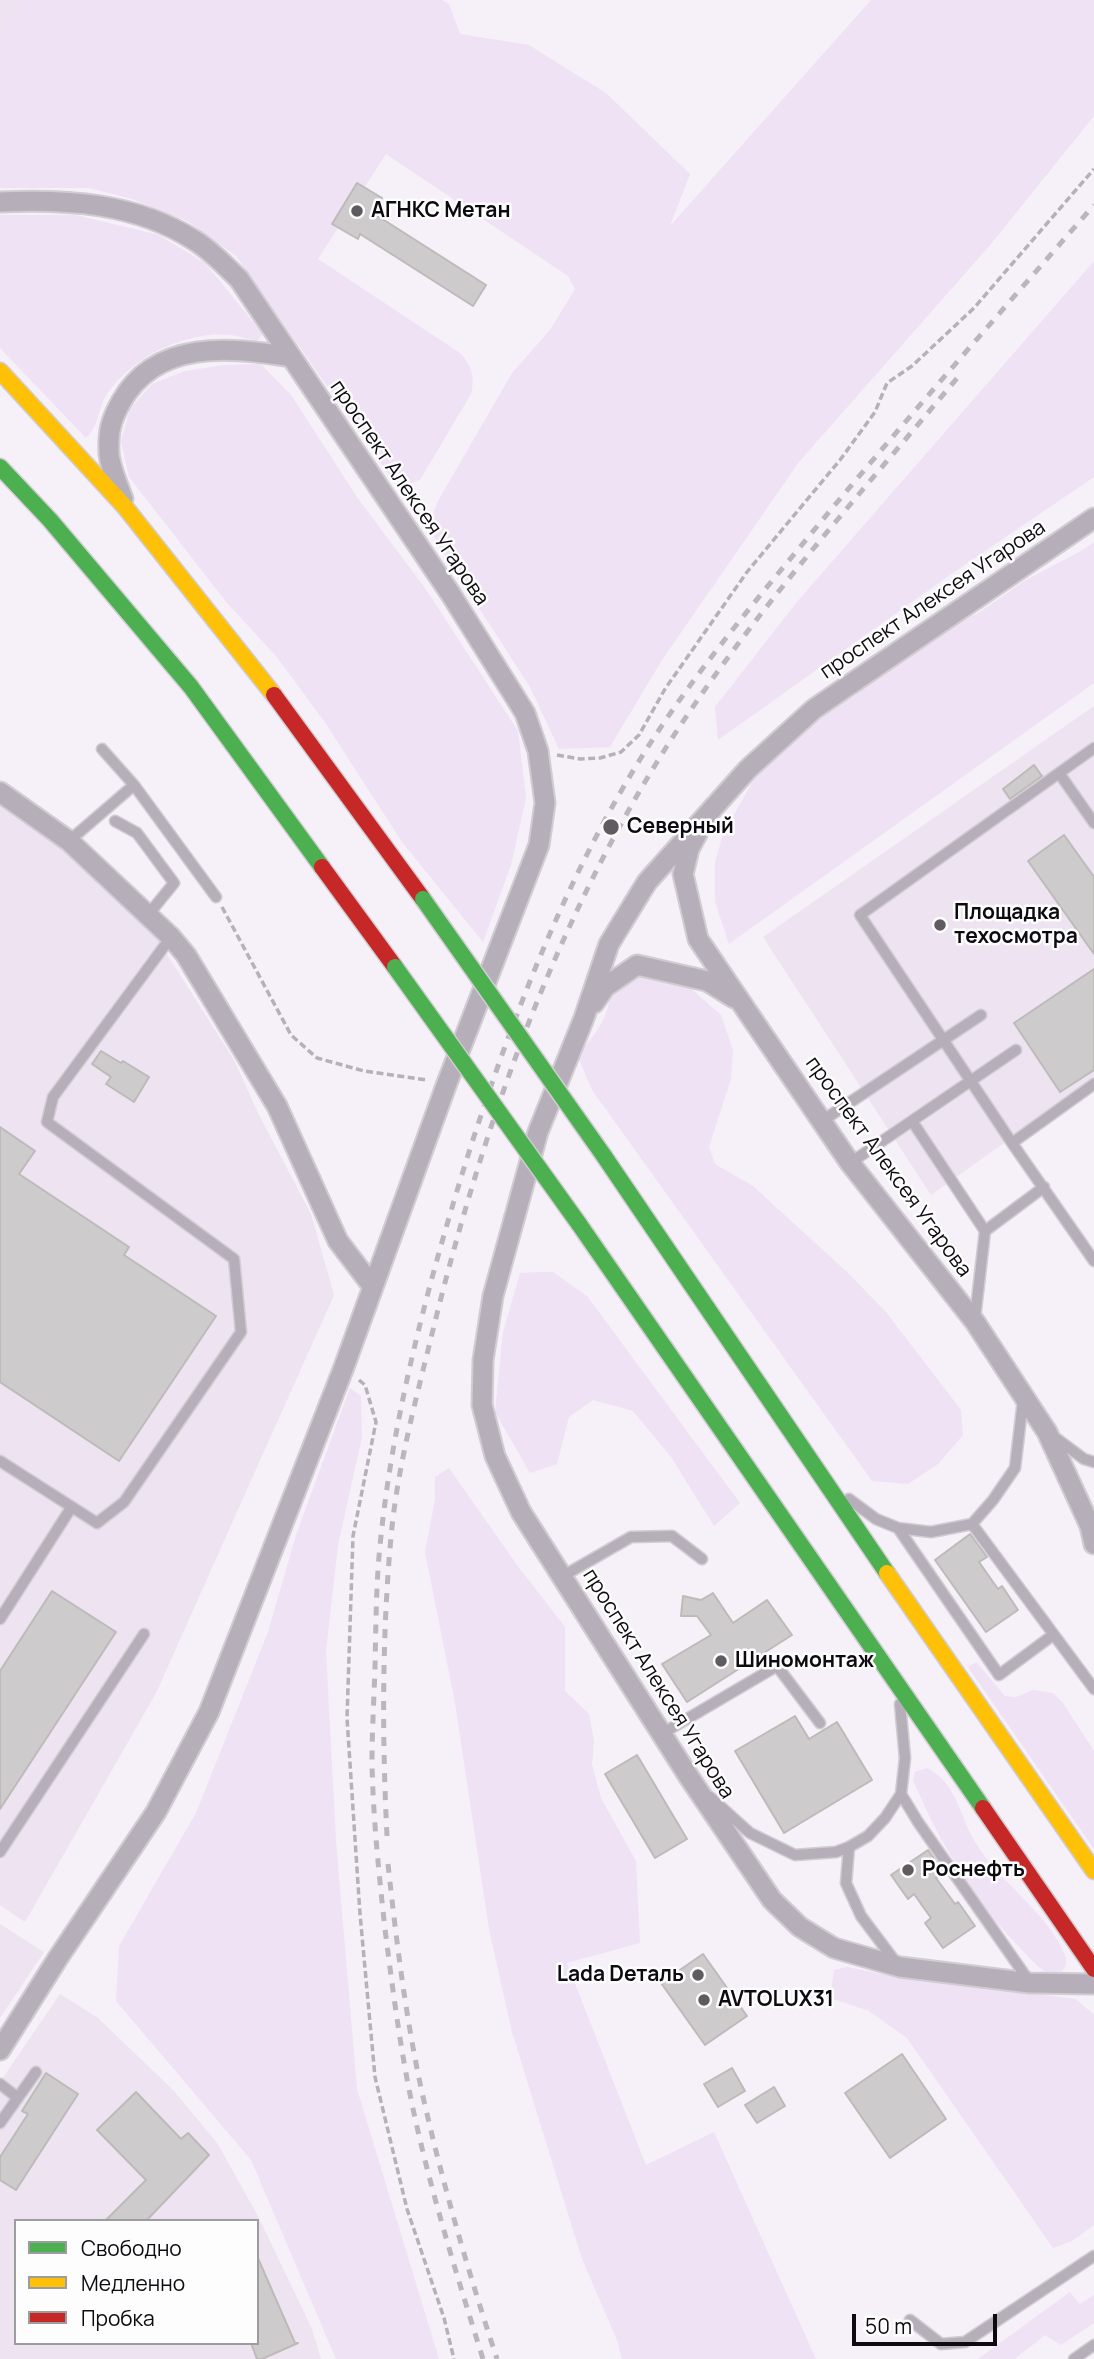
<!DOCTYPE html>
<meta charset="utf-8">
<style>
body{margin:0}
#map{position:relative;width:1094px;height:2359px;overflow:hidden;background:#f6f0f8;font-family:Manrope,sans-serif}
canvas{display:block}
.legend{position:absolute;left:14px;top:2219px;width:245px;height:126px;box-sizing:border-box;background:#fdfdfd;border:2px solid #9d9c9e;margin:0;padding:9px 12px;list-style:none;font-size:21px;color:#0e0b10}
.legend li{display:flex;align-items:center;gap:14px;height:35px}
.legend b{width:35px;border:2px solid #9d9c9e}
.scale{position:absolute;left:852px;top:2314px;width:145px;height:32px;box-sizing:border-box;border:4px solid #0e0b10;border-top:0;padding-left:9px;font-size:21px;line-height:24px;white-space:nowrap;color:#0e0b10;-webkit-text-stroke:5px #fdfdfd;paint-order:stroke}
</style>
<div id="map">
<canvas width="1094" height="2359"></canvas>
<ul class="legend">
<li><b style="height:9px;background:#4caf50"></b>Свободно</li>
<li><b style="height:9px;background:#ffc107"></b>Медленно</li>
<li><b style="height:9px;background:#c62828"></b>Пробка</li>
</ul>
<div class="scale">50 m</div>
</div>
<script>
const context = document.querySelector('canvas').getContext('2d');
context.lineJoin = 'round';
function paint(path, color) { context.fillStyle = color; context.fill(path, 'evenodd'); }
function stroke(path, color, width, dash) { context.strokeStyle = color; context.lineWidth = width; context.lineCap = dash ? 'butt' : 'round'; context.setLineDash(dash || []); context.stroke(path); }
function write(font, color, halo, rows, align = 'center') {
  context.font = font + ' Manrope,sans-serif'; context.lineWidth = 5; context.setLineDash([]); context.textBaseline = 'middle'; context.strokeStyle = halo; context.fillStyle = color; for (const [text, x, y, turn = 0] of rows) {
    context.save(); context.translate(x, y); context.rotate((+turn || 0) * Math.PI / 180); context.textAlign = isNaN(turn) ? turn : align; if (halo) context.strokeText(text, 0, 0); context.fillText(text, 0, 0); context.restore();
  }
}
const built = new Path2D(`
 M0,0h27l-27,36z
 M1094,706v373l-163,116 -168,-258z
 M0,795l142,120 92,145 25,55 52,99 23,81 -178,398 -131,229 -25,-17z
 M0,1924l44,28 -44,66z
 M60,1994l38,24 76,73 43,52 41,73 54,113 9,30h-321v-277zM16,2221h241v122h-241z`);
const green = new Path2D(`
 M27,0h415l7,4 11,30 69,11 77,48 84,81 -20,52 201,-226h223v116l-103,128 -192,218 -137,198 -52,87 -51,2 -29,-62 -93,-144 -8,-17 9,-25 74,-128 38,-43 25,-41 -7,-13 -182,-122 -68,105 142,94c12,12 15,25 11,41l-51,86 -11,4 -15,-2 -158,-226 -49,-35 -55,-22 -43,-11h-89v-152z
 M0,215h76l83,20 46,28 58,71 -6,7c-9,-2 -18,-5 -27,-6 -44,-5 -99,23 -123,59 -9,14 -8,32 -21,44l-86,-90z
 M1094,261v216l-147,100 -229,163 -3,-33 81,-104z
 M261,364l30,31 66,102 70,94 91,140 8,67 -15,67 -28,77 -81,-100 -78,-121 -48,-65 -49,-53 -98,-126 -8,-36 9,-32 22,-25 33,-13 39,-6z
 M1094,542v141l-365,261 -14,-42v-39l8,-29 40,-71 26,-32 64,-34 67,-55 60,-30 44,-31 57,-30z
 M640,973l48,13 33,29 12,35 -2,29 -22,68 6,17 38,22 95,87 38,39 75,98 2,25 -25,29 -30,20 -36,-3 -280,-391 -15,-35c23,-26 32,-37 35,-73z
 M535,1272h18l34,24 153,207 -26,23 -43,-69 -38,-46 -40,-11 -24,17 -12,47 -27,9 -35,-61 8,-80 17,-59z
 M350,1388l11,8 1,41 -24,108 -12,106 10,190 21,248 82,270h-103l-85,-199 -135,-159 3,-55 77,-133 72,-181 28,-97z
 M449,1468l68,97 48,62v64l24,23 5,27 -2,23 9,34 35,63 4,82 -73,20 79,202 68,-33 102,227h-194l-5,-19 -35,-81 -70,-227 -23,-103 -34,-226 -30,-151 10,-52v-23z
 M976,1662l29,34 11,1 17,-7 20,3 10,10 31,48v98l-126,-182z
 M927,1768c29,14 33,48 48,74 25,42 71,68 90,113 3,8 0,13 -5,19 -17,2 -27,-13 -39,-25 -47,-48 -82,-107 -108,-169l2,-8z
 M847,1967l45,9 184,23 18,16v210l-22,16 -19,7 -146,-210 -38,-27 -39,-13 4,-28z
 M1070,2292l10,12 14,-9v28l-33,22 -16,-10 -30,24h-37z`);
const building = new Path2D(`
 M357,183l25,15 -9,15 113,72 -13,21 -113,-72 -2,5 -26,-15z
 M1034,765l8,11 -32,23 -7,-10z
 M1064,835l30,42v77l-66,-93z
 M1094,969v101l-34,22 -46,-69z
 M101,1051l20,12 2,-2 26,16 -15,25 -28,-18 5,-7 -19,-13z
 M0,1127l35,24 -16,23 110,73 -5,8 92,61 -97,145 -119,-79z
 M970,1534l17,23 -8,5 19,27 4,-3 16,24 -32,22 -51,-72z
 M52,1591l64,41 -116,177v-138z
 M713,1593l20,30 34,-23 25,35 -105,67 -25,-38 49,-29 -14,-19h-16l2,-20 18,4z
 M795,1716l14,23 28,-17 35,58 -88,53 -49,-82z
 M637,1755l50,84 -32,19 -50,-84z
 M928,1850l16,23 -8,5 19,26 3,-2 17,24 -32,22 -18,-25 6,-5 -17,-24 -6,5 -17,-24z
 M703,1954l44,62 -42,29 -44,-62z
 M902,2054l44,65 -56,39 -45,-65z
 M732,2068l13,23 -27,16 -14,-23z
 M46,2073l32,21 -62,96 -16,-10v-23l28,-43 -6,-3z
 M774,2087l11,19 -28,17 -12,-18z
 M136,2092l45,47 7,-6 21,22 -63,66h-41l41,-41 -49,-50z
 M257,2256l38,87h3l-36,16h-5l-6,-16h6z`);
const path = new Path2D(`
 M557,755l23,4 20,-1 21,-6 18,-17 26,-46 82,-117 93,-112 35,-48 12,-29 25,-17 62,-58 120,-139
 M222,907l69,128 26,23 47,13 63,9
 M359,1380l6,5 11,37 -23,114 -6,182 13,196 15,163 32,132 37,109 10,41`);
const lane = new Path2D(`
 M1094,748l-234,167 152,228 82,118
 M102,749l32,36 82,112
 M1059,773l35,50
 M115,821l22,12 37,50 -26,32
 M69,841l65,-56
 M822,1121l159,-106
 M912,1121l73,110 -10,87
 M1012,1143l82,-59
 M850,1163l166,-113
 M985,1231l59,-44
 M1053,1436l31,23 10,3
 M0,1461l97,62 27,-21 117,-170 -7,-73 -187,-137 6,-25 118,-160
 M849,1499l27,20 22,9 33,4 41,-8 21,-24 22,-32 8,-68
 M972,1524l122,165
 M898,1528l101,147 54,-40
 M563,1576l68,-39 41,-1 30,23
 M0,1619l71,-111
 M663,1733l114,-67 43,57
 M901,1794l17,28 111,159
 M710,1797l40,36 45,22 41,-3 13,-5 19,-11 17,-18 16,-24 4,-36 -5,-54
 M849,1847l-3,36 15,33 36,48
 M0,1852l144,-218
 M0,2084l18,14
 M0,2123l36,-51
 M910,2320l31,24 24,-2 129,-86
 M1074,2359l20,-14`);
const street = new Path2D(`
 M0,202c67,-3 136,1 194,38 17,10 31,26 45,39l211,314 75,120 13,38 7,52 -6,42 -92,238 -103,284 -135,345 -53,100 -98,146 -58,92
 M123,499c-5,-14 -13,-31 -14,-46 -1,-22 2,-33 12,-51 35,-63 110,-55 170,-45
 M1094,518l-280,191 -66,60 -101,113 -38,62 -25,74 -46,114 -45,164 -10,64 -1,45 13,51 26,56 168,265 83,123 28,27 34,21 66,19 130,16 64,1
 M0,792l69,49 102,96 15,18 91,151 61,135 35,46
 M697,834l-8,15 -6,25 15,65 152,224 125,159 72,110 43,94 4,18
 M594,1003l11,-16 32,-22 70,16 27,17`);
const fast = new Path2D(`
 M0,467l50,53 141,167 131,180
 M604,1156l283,417
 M579,1224l404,584`);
const slow = new Path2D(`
 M0,371l125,136 149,188
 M887,1573l207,298`);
const jam = new Path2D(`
 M274,695l149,204
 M322,867l73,100
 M983,1808l111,161`);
const rail = new Path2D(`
 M387,1836c-5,-99 -5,-200 4,-299 6,-67 24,-134 40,-199 50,-206 122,-412 236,-592 84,-132 191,-249 291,-369
 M388,1864c9,83 20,173 40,254 19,81 43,162 69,241
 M483,2359c-25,-80 -50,-160 -68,-241 -14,-63 -22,-126 -30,-189 -6,-55 -12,-111 -13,-167 0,-31 2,-63 3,-95 1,-44 1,-88 6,-131 13,-126 50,-263 88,-384 46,-143 102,-287 184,-413 53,-81 115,-153 176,-227 87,-104 176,-205 265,-307`);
const fastBridge = new Path2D(`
 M423,899l181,257
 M395,967l184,257`);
const markers = [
 [357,211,7,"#5f5b61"],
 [611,827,9,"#5f5b61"],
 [940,925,7,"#5f5b61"],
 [721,1661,7,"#5f5b61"],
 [908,1870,7,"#5f5b61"],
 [698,1975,7,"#5f5b61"],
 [704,2000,7,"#5f5b61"]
];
const poiNames = [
 ["АГНКС Метан",371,211],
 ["Северный",627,827],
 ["Площадка",954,913],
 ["техосмотра",954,937],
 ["Шиномонтаж",735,1661],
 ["Роснефть",922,1870],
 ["Lada Dеталь",684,1975,"right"],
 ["AVTOLUX31",718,2000]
];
const streetNames = [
 ["проспект Алексея Угарова",409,493,56],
 ["проспект Алексея Угарова",933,600,-34],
 ["проспект Алексея Угарова",888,1167,54],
 ["проспект Алексея Угарова",658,1684,58]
];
paint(built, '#ede3f1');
paint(green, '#efe2f5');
paint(building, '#cdcbcb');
stroke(building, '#bdbaba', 2);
stroke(lane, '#d0ccd2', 13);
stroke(street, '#d0ccd2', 23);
stroke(fast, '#d0ccd2', 19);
stroke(slow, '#d0ccd2', 19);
stroke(jam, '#d0ccd2', 19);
stroke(path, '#b6b0b8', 3.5, [7, 3.5]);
stroke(lane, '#b6afb9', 10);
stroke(street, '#b6afb9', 19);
stroke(fast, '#4caf50', 16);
stroke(slow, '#ffc107', 16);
stroke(jam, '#c62828', 16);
stroke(rail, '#bbb5bd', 5, [9, 9]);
stroke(fastBridge, '#d0ccd2', 19, []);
stroke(fastBridge, '#4caf50', 16);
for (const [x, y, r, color] of markers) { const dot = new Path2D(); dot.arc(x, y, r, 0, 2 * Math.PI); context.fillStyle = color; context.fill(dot); stroke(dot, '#fdfdfd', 2.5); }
write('bold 21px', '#0e0b10', '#fdfdfd', poiNames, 'left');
write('21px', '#0e0b10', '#fdfdfd', streetNames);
</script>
